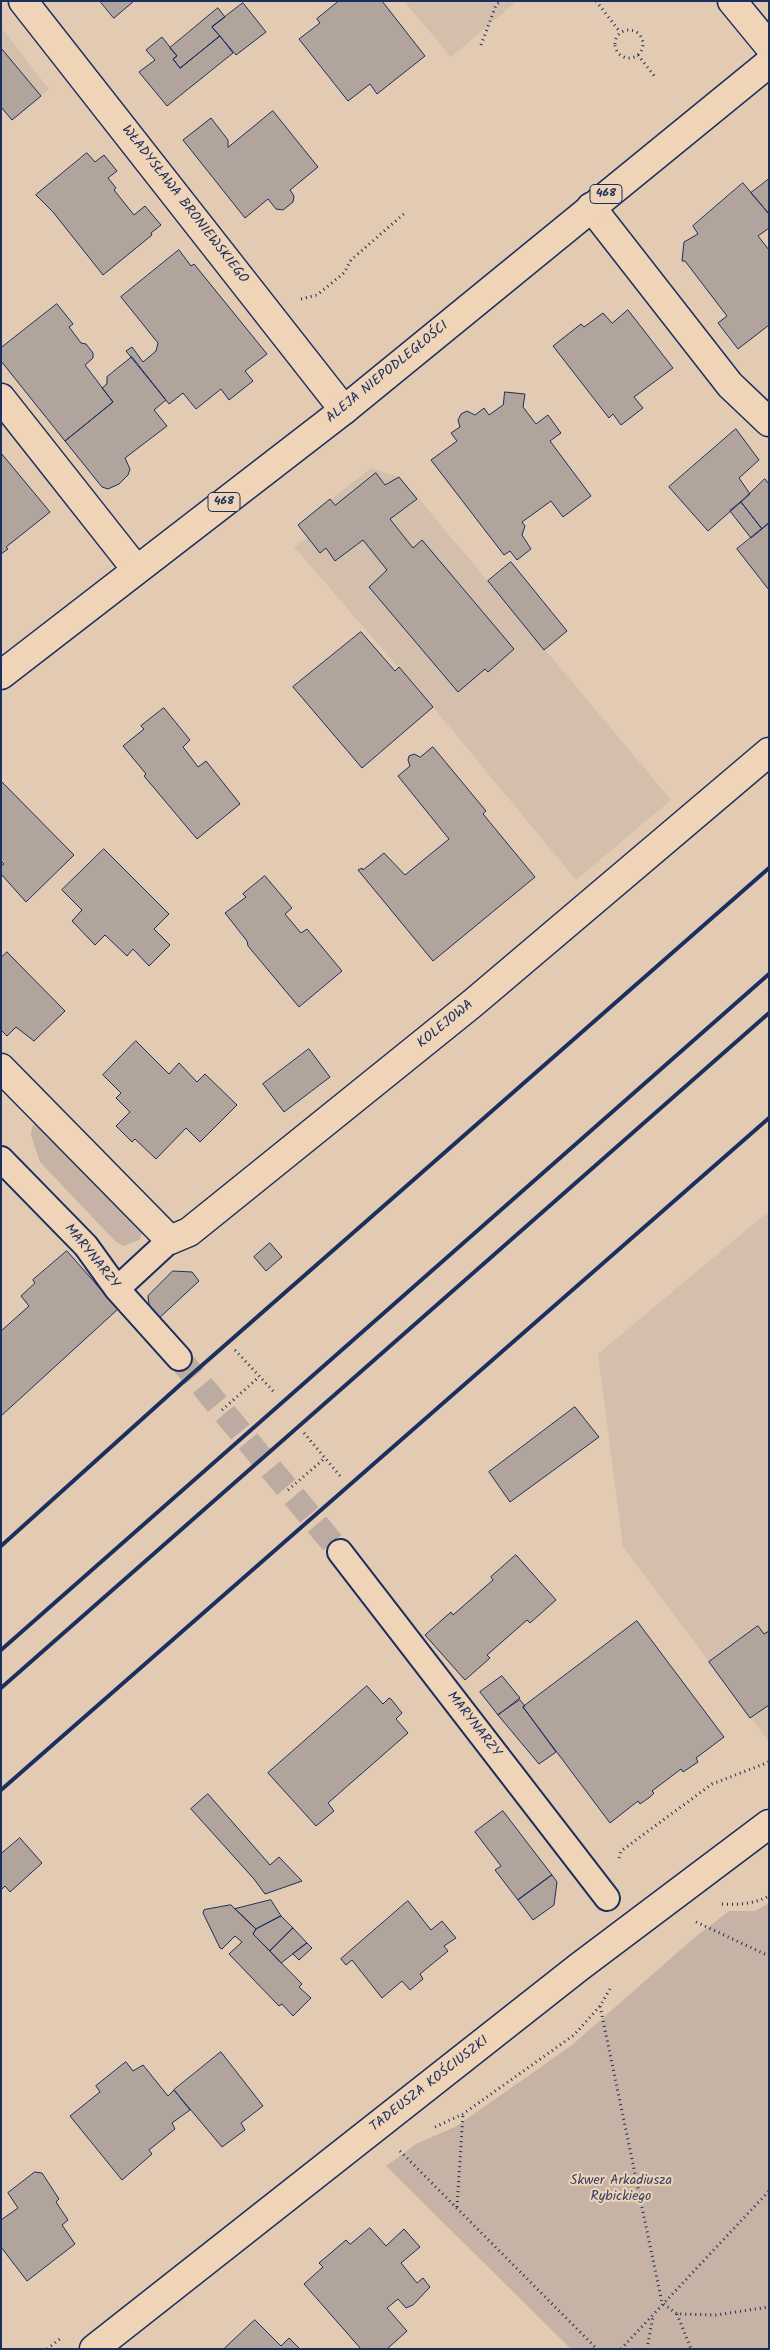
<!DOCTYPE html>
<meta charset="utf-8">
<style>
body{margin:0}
#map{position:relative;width:770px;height:2350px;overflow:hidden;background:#e3cab2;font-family:Kalam,sans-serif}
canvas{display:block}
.frame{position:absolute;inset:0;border:2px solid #1b2f5e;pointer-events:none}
</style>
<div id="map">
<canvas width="770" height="2350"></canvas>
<div class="frame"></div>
</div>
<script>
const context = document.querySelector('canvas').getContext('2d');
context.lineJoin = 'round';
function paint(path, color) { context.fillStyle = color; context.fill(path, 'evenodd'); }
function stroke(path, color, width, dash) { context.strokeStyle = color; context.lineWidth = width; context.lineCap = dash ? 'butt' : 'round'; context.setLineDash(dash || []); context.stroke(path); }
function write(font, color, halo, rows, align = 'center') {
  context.font = font + ' Kalam,sans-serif'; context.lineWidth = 4; context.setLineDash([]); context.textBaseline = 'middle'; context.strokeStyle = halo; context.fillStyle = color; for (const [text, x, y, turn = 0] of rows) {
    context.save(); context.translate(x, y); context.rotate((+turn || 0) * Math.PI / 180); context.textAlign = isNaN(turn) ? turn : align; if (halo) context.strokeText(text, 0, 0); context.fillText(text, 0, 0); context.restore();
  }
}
const built = new Path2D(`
 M404,1h113l-66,56z
 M3,30l46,59 -37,31 -11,-13z
 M371,468l28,9 20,22 252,301 -95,80 -143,-173 -139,-160 14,-10 -10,-12z
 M769,1211v531l-146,-195 -25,-193z`);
const green = new Path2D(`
 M38,1120l102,104 3,8 -4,8 -16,6 -8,-5 -75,-79 -9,-27 1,-8z
 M769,1903v446h-198l-185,-183 30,-22 41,-18 115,-81 122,-107 35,-27h26z`);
const building = new Path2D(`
 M100,1h34l-20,17z
 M339,1h43l43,55 -48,38 -7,-10 -22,17 -49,-62 21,-16 -3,-4z
 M243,3l23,29 -30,23 -24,-28z
 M218,8l7,9 -13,10 8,9 -40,32 -7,-9 4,-3 -7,-8z
 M220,36l13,17 -66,53 -28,-34 16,-12 -9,-10 16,-13 15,19 -4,3 7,9z
 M1,48l40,48 -29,24 -11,-13z
 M273,111l45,56 -28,23 4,6 -1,6 -10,8 -7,-1 -8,-10 -23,19 -62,-78 28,-22 17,22v7z
 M87,153l8,9 9,-7 13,16 -9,7 8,10 -2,2 20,25 11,-9 16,19 -10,8 1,2 -49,40 -50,-63 -17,-17z
 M769,179v35l-18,-21z
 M743,183l26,31v14l-11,8 11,14v75l-31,24 -20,-26 9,-7 -42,-55h-3l2,-19 14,-8 -5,-8z
 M179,250l12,16 3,-2 73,90 -22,17 8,10 -24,19 -8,-11 -25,20 -13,-16 -14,11 -43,-53 6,-4 11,15 13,-11 2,-8 -37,-46z
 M57,304l16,20 -4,3 12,16 5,1 7,9v5l-8,7 28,37 -48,39 -64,-80v-13z
 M628,310l45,58 -39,29 9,11 -22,17 -8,-11 -4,4 -56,-72 28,-22 3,3 19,-14 9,10z
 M132,357l34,43 -12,10 13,16 -42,32 5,11 -2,6 -9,9 -11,5 -6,-2 -37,-46 48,-39 -11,-14 5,-4v-7z
 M505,392l20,2 -2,13 13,17 12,-9 13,18 -11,8 41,55 -28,21 -12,-16 -29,21 3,4 -3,9 9,14 -14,11 -7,-9 -6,4 -73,-95 26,-19 -6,-8 9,-6 -2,-7 3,-6 6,-3 8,4 9,-7 5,7 14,-10z
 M736,429l23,31 -20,18 11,16 -42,37 -39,-44z
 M1,453l49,59 -44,35 2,2 -7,5z
 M376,473l9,12 14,-8 18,22 -27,20 23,29 9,-8 92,109 -26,23 -3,-3 -27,23 -89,-105 18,-17 -24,-30 -28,21 -9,-13 -6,5 -22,-28 32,-26 5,6z
 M765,479l4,5v39l-7,6 -21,-27z
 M741,502l21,27 -11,9 -21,-27z
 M769,523v67l-32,-41z
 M511,562l56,69 -23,19 -56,-69z
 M361,632l34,39 4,-4 34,40 -71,61 -69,-81z
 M164,708l26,32 -7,7 15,20 8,-6 34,43 -43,35 -53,-63 2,-2 -23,-28 21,-17 -3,-3z
 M433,747l53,64 -3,3 52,63 -102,84 -75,-91 4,-2 1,2 21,-17 21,22 44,-36 -51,-63 12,-10 -2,-6 1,-4 5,-2 6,3z
 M1,781l73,74 -48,47 -25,-28v-8l3,-2 -3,-3z
 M104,849l65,65 -15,15 16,16 -21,21 -16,-17 -6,7 -22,-21 -10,10 -23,-24 10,-11 -20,-20z
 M265,876l27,32 -7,6 16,19 6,-4 35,42 -43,36 -51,-61 -1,-5 -22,-28 21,-16 -3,-3z
 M7,952l58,59 -31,30 -18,-14 -9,9 -6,-6v-72z
 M136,1041l33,33 10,-11 18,19 8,-8 32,31 -37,37 -14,-14 -30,31 -21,-20 -3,3 -16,-16 14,-14 -14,-14 5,-5 -18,-18z
 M309,1049l21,28 -46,35 -21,-28z
 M270,1243l12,14 -16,14 -12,-14z
 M67,1251l51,58 -117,107v-85l28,-25 -8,-10 14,-13 -2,-3z
 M173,1271l19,1 7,9 -43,40 -6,-7 -2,-18z
 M575,1407l24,30 -89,65 -21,-30z
 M516,1555l40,45 -26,23 -3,-3 -40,35 3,3 -25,22 -40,-45 26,-23 2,3 40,-35 -2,-3z
 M637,1621l87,116 -28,21 2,4 -15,10 -2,-3 -29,22 2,2 -4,4 -10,7 -2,-3 -28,22 -87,-116z
 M758,1626l6,8 5,-3v74l-19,13 -41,-56z
 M502,1676l18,22 -22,17 -18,-23z
 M367,1686l16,18 6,-6 2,1 11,14 -6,6 12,14 -80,70 6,8 -18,15 -48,-53z
 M520,1700l5,6 -2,1 33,45 -17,12 -41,-49z
 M208,1794l62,71 9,-8 23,24 -37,13 -11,-15 -63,-70z
 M503,1811l49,64 -34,25 -23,-30 6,-4 -26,-34z
 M20,1838l22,25 -32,29 -5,-6 -4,4v-36z
 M552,1875l5,7 -3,23 -21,15 -15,-20z
 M271,1900l10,16 -25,13 -21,-20z
 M408,1901l23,29 11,-9 14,17 -12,8 4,5 -28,23 3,5 -13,11 -8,-9 -20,17 -30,-38 -6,5 -5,-6z
 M231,1905l25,24 -3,5 49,50 -3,3 12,11 -18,18 -11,-12 -3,2 -50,-52 13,-12 -7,-6 -13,13 -2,-1 -17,-35 1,-3z
 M281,1916l12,12 -23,23 -17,-17 3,-5z
 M293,1928l14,15 -26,20 -11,-12z
 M307,1943l5,5 -13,12 -6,-6z
 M221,2052l42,54 -22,17 4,7 -23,17 -48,-57z
 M126,2062l7,9 10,-6 25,31 6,-6 16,20 -18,13 3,6 -26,21 3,4 -30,26 -52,-64 30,-24 -4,-6z
 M35,2172l7,1 17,26 -3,3 12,18 -6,5 13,19 -48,37 -26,-34v-27l17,-12 -10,-15z
 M370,2228l16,18 18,-17 16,18 -19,16 16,20 6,-5 7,9 -17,18 -7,3 -8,-9 -11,9 20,23 -20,18h-26l-57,-65 19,-17 -4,-4 27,-23 4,4z
 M255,2320l26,26 8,-8 11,11h-76z`);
const pedestrianTunnel = new Path2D(`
 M179,1358l161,194`);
const path = new Path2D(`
 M596,1l24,31
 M615 44a14 14 0 1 1 28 0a14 14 0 1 1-28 0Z
 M481,45l15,-40 5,-4
 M638,55l17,22
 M301,299l16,-4 27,-22 7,-13 55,-48
 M235,1350l40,43
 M222,1410l37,-33
 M304,1433l37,44
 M288,1490l37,-32
 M619,1858l2,-7 91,-67 57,-22
 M722,1904c16,1 32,0 47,-8
 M696,1922l73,34
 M610,1989l-10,17 62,297 15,11 39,1 53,-8
 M435,2127l28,-13 111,-79 26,-29
 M400,2151l197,198
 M457,2207l6,-93
 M677,2314l14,35
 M47,2349l13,-10
 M621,2349l148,-158
 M647,2349l6,-33`);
const pedestrian = new Path2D(`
 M1,1159l85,87 31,43 62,69
 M117,1289l53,-49
 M340,1552l267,346`);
const minor = new Path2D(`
 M23,1l321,409
 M732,1l37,45
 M591,207l139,178 39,37
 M1,398l135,171
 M1,1068l169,172 19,-8 284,-229 296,-251`);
const tertiary = new Path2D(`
 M94,2349l485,-382 190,-143`);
const primary = new Path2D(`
 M1,675l343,-265 425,-347`);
const rail = new Path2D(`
 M1,1546l190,-171 578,-507
 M1,1650l768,-676
 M1,1688l768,-675
 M1,1790l768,-672`);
const shields = [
 [606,194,32],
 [224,502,32]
];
const shieldNames = [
 ["468",606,194],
 ["468",224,502]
];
const streetNames = [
 ["WŁADYSŁAWA BRONIEWSKIEGO",184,205,52],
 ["ALEJA NIEPODLEGŁOŚCI",388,373,-39],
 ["KOLEJOWA",446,1025,-39],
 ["MARYNARZY",91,1257,51],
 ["MARYNARZY",473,1725,52],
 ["TADEUSZA KOŚCIUSZKI",430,2085,-38]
];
const parkNames = [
 ["Skwer Arkadiusza",621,2182],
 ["Rybickiego",621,2198]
];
paint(built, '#d4bfac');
paint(green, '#c6b3a5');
paint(building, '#b1a49d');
stroke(building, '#1b2f5e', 1);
stroke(pedestrianTunnel, '#bbaba1', 24, [24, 12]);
stroke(pedestrian, '#1b2f5e', 28);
stroke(minor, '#1b2f5e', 31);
stroke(tertiary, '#1b2f5e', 31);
stroke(primary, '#1b2f5e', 31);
stroke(path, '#1b2f5e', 3, [1, 4]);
stroke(pedestrian, '#f0d4b7', 24);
stroke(minor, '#f0d4b7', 28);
stroke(tertiary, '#f0d4b7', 28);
stroke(primary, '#f0d4b7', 28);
stroke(rail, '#1b2f5e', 4);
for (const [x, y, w] of shields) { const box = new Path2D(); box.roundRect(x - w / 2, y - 9.5, w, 19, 4); context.fillStyle = '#f0d4b7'; context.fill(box); stroke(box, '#1b2f5e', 1); }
write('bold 12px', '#1b2f5e', null, shieldNames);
write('14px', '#1b2f5e', '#f0d4b7', streetNames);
write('14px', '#354369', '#f0d4b7', parkNames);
</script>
